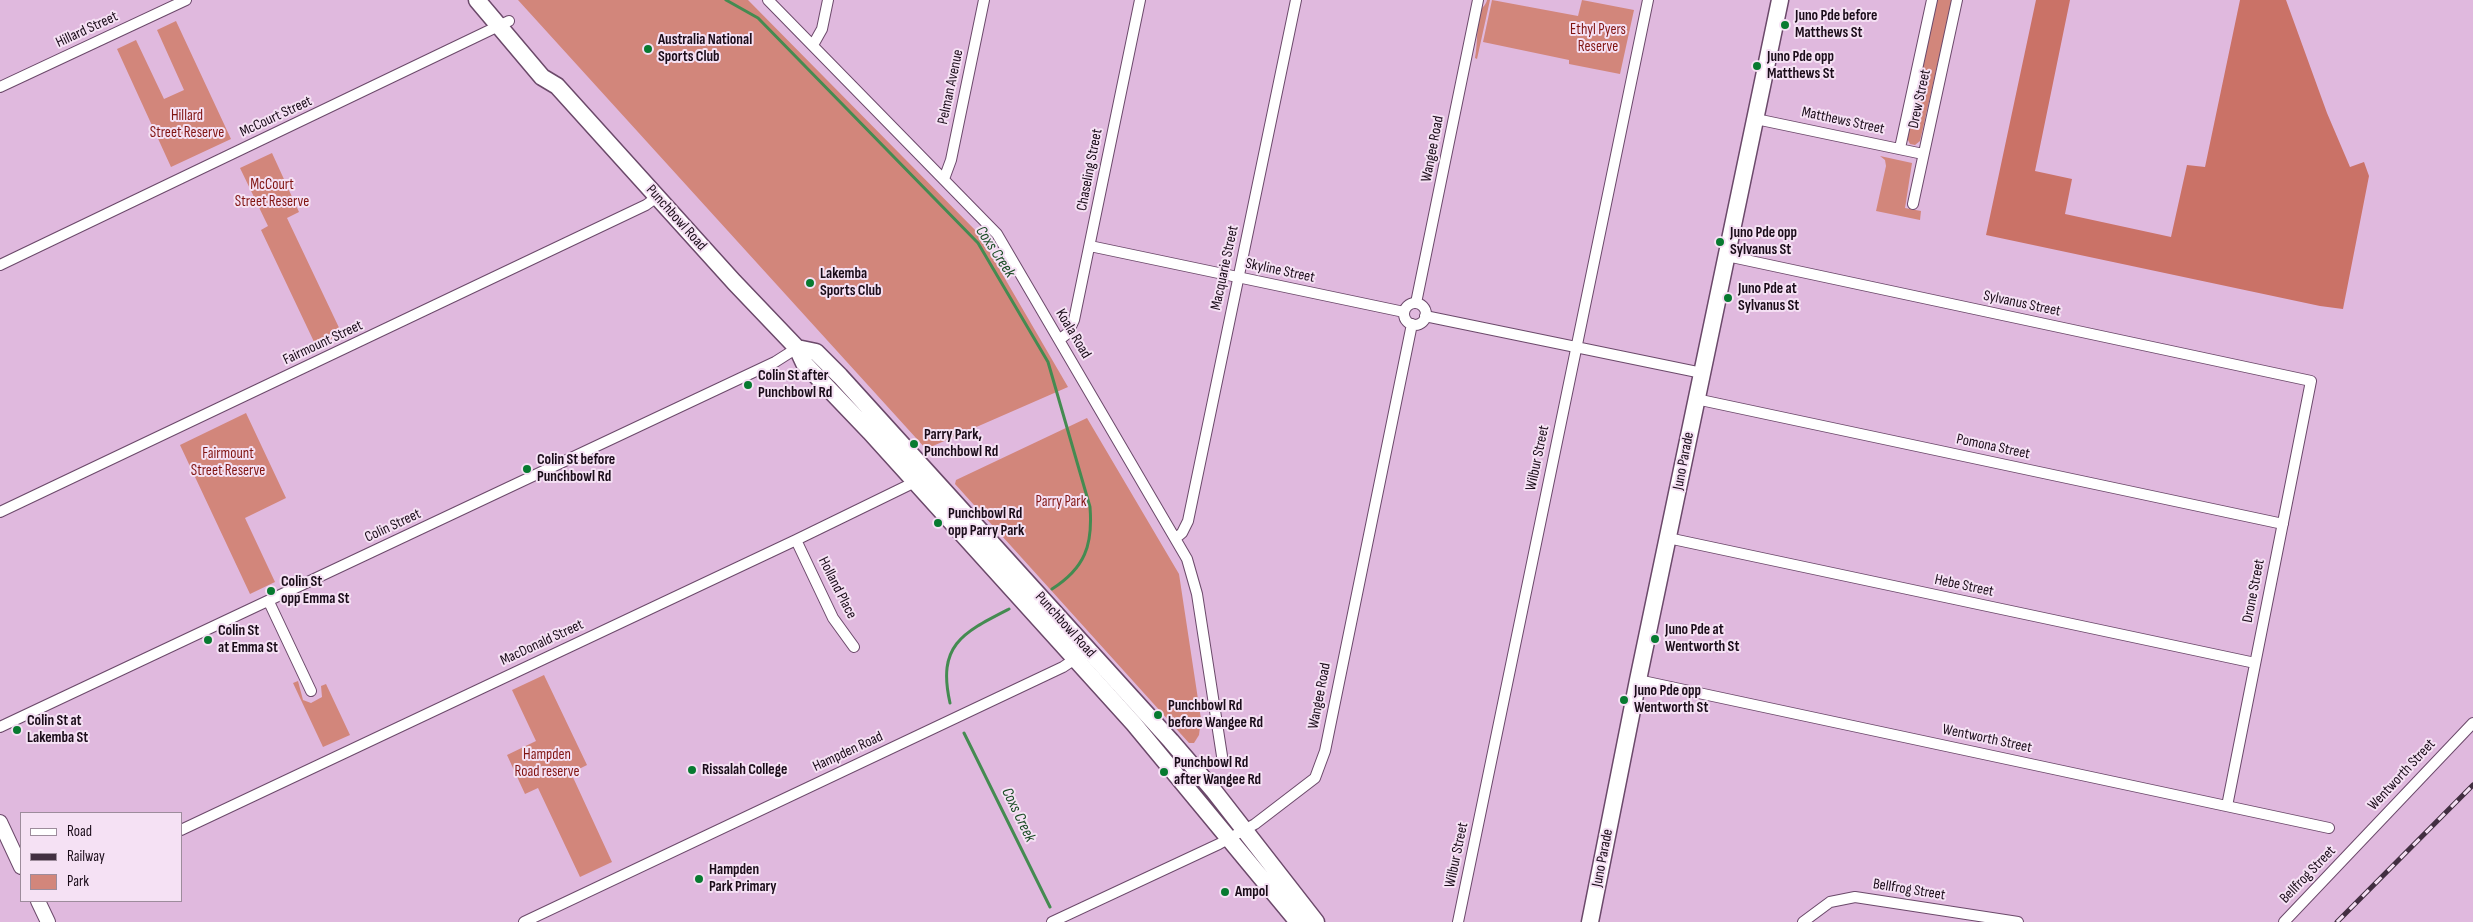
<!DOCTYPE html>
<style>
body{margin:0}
#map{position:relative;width:2473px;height:922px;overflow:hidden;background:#e0b9de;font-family:"Sofia Sans Condensed",sans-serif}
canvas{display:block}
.legend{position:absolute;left:20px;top:812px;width:162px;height:90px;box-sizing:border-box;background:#f5e1f4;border:1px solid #9d8c9c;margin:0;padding:6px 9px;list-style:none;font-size:15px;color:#1a0c19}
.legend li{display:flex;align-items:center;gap:10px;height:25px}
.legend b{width:25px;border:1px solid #9d8c9c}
</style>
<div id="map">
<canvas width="2473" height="922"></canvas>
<ul class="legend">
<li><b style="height:6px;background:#fff"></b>Road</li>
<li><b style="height:6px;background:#422f41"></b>Railway</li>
<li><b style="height:14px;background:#d2867b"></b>Park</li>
</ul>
</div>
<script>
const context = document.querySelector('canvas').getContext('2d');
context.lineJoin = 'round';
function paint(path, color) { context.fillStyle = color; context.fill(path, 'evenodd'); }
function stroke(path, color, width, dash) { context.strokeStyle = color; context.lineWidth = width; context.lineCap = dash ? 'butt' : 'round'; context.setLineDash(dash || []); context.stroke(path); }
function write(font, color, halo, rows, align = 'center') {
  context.font = font + ' "Sofia Sans Condensed",sans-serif'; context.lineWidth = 4; context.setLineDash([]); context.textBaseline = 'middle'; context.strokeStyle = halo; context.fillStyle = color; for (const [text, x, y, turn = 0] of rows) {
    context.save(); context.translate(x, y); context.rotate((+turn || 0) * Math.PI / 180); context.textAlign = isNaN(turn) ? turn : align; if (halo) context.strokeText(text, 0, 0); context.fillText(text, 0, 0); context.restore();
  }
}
const green = new Path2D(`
 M518,0h230l231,234 89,153 -142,62z
 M1487,0h3l-13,59 -2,-1c3,-16 1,-32 6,-48 2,-4 5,-5 6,-10z
 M1492,0l86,16 4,-16 52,10 -14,64 -51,-10v-4l-86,-18z
 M1936,0h16l-32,141 -5,4 -5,-1 -3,-6z
 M176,21l55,118 -60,28 -54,-118 19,-9 28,59 20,-9 -27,-60z
 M272,153l27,59 -12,6 55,116 -26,12 -55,-116 7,-4 -28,-58z
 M1880,156l32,7 -7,45 16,3 -1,9 -44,-9 10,-45 -1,-6z
 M246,413l40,85 -41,20 30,64 -25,12 -70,-149z
 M1087,418l92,156 22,145 -2,16 -5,8h-5l-234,-259 1,-4z
 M544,675l43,90 -16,8 41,89 -32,15 -42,-89 -13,6 -18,-39 29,-14 -24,-51z
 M298,681l5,19 8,3 11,-6 -1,-11 5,-2 24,51 -27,12 -30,-64z`);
const forest = new Path2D(`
 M2036,0h34l-35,171 37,8 -7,35 106,23 16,-72 18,2 35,-167h46l41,113 23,54 14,-5 5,14 -26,133 -23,-3 -334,-71z`);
const stream = new Path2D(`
 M726,0l32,18 220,225 70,119 42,145c3,38 -5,61 -38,82
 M950,703c-13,-58 12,-70 59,-94
 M964,733l86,174`);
const minor = new Path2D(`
 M768,0l229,234 190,325 10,35 25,162
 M813,45l9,-16 6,-29
 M0,87l186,-87
 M1756,119l167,35
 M1900,148l32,-148
 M944,179l7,-19 33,-160
 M1913,204l44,-204
 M1090,246l314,66
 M1727,256l584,125 -84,425
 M0,265l509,-244
 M1416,303l62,-303
 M1404 314a11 11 0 1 1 22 0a11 11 0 1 1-22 0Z
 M1425,316l277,57
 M1059,340l9,-7 6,-13 66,-320
 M1696,399l587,125
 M0,512l646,-307 11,-8
 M1176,538l6,-5 6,-12 108,-521
 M1668,538l587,125
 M796,540l37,78 21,29
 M269,602l42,89
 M1638,680l691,148
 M0,727l775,-365 22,-14
 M181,830l615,-290 119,-58
 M524,922l539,-255 12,-8
 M1052,922l167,-78 36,-20 60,-46 10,-27 87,-427
 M1458,922l190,-922
 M1803,922l27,-20 25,-5 163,25
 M2284,922l189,-199`);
const secondary = new Path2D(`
 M0,822l21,45
 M38,901l10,21`);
const primary = new Path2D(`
 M477,0l65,77 15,9 177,196 63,66 7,15 66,69 264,292 164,198
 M797,348l19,4 24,24 331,365 43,50 102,131
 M1590,922l48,-242 142,-680`);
const rail = new Path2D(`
 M2337,922l136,-137`);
const markers = [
 [1785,25,5,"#077a30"],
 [648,49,5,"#077a30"],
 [1757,66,5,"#077a30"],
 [1720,242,5,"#077a30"],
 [810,283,5,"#077a30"],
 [1728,298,5,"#077a30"],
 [748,385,5,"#077a30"],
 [914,444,5,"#077a30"],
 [527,469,5,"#077a30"],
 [938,523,5,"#077a30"],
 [271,591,5,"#077a30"],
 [1655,639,5,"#077a30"],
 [208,640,5,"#077a30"],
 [1624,700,5,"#077a30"],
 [1158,715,5,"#077a30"],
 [17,730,5,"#077a30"],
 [692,770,5,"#077a30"],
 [1164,772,5,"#077a30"],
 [699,879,5,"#077a30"],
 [1225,892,5,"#077a30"]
];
const poiNames = [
 ["Juno Pde before",1795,16],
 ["Matthews St",1795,33],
 ["Australia National",658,40],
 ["Sports Club",658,57],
 ["Juno Pde opp",1767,57],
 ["Matthews St",1767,74],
 ["Juno Pde opp",1730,233],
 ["Sylvanus St",1730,250],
 ["Lakemba",820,274],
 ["Sports Club",820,291],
 ["Juno Pde at",1738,289],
 ["Sylvanus St",1738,306],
 ["Colin St after",758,376],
 ["Punchbowl Rd",758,393],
 ["Parry Park,",924,435],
 ["Punchbowl Rd",924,452],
 ["Colin St before",537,460],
 ["Punchbowl Rd",537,477],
 ["Punchbowl Rd",948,514],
 ["opp Parry Park",948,531],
 ["Colin St",281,582],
 ["opp Emma St",281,599],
 ["Juno Pde at",1665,630],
 ["Wentworth St",1665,647],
 ["Colin St",218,631],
 ["at Emma St",218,648],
 ["Juno Pde opp",1634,691],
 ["Wentworth St",1634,708],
 ["Punchbowl Rd",1168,706],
 ["before Wangee Rd",1168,723],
 ["Colin St at",27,721],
 ["Lakemba St",27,738],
 ["Punchbowl Rd",1174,763],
 ["after Wangee Rd",1174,780],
 ["Rissalah College",702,770],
 ["Hampden",709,870],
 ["Park Primary",709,887],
 ["Ampol",1235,892]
];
const streetNames = [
 ["Hillard Street",87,30,-25],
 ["Pelman Avenue",951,87,-78],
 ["Drew Street",1920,99,-78],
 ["McCourt Street",276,117,-25],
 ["Matthews Street",1843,121,12],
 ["Wangee Road",1433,149,-79],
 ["Chaseling Street",1090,170,-79],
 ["Punchbowl Road",676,218,48],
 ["Macquarie Street",1225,268,-78],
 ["Skyline Street",1280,271,12],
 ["Sylvanus Street",2022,304,12],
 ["Koala Road",1073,334,59],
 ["Fairmount Street",323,343,-25],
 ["Pomona Street",1993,447,12],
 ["Wilbur Street",1538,458,-78],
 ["Juno Parade",1684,461,-79],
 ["Colin Street",393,526,-25],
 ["Hebe Street",1964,586,12],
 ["Holland Place",837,588,63],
 ["Drone Street",2254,591,-79],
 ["Punchbowl Road",1065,625,48],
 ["MacDonald Street",542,643,-25],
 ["Wangee Road",1320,696,-79],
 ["Wentworth Street",1987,739,12],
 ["Hampden Road",848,752,-25],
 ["Wentworth Street",2402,775,-47],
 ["Wilbur Street",1457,855,-78],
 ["Juno Parade",1603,858,-79],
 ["Bellfrog Street",2308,875,-46],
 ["Bellfrog Street",1909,890,9]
];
const parkNames = [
 ["Ethyl Pyers",1598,30],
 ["Reserve",1598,47],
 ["Hillard",187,116],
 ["Street Reserve",187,133],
 ["McCourt",272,185],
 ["Street Reserve",272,202],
 ["Fairmount",228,454],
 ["Street Reserve",228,471],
 ["Parry Park",1061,502],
 ["Hampden",547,755],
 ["Road reserve",547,772]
];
const waterNames = [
 ["Coxs Creek",995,252,56],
 ["Coxs Creek",1018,815,64]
];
paint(green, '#d2867b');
paint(forest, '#ca7267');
stroke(stream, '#448b51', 3);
stroke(minor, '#6b496a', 12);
stroke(secondary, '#6b496a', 16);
stroke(primary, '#6b496a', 19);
stroke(minor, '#fff', 10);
stroke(secondary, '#fff', 14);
stroke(primary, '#fff', 16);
stroke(rail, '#422f41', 5);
stroke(rail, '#f5e1f4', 3, [9]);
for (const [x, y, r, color] of markers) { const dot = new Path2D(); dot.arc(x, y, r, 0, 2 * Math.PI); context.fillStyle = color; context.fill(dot); stroke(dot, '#f5e1f4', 2); }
write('bold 15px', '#1a0c19', '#f5e1f4', poiNames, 'left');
write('15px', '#1a0c19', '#f5e1f4', streetNames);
write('15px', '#811512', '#f5e1f4', parkNames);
write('italic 16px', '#194c24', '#f5e1f4', waterNames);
</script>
